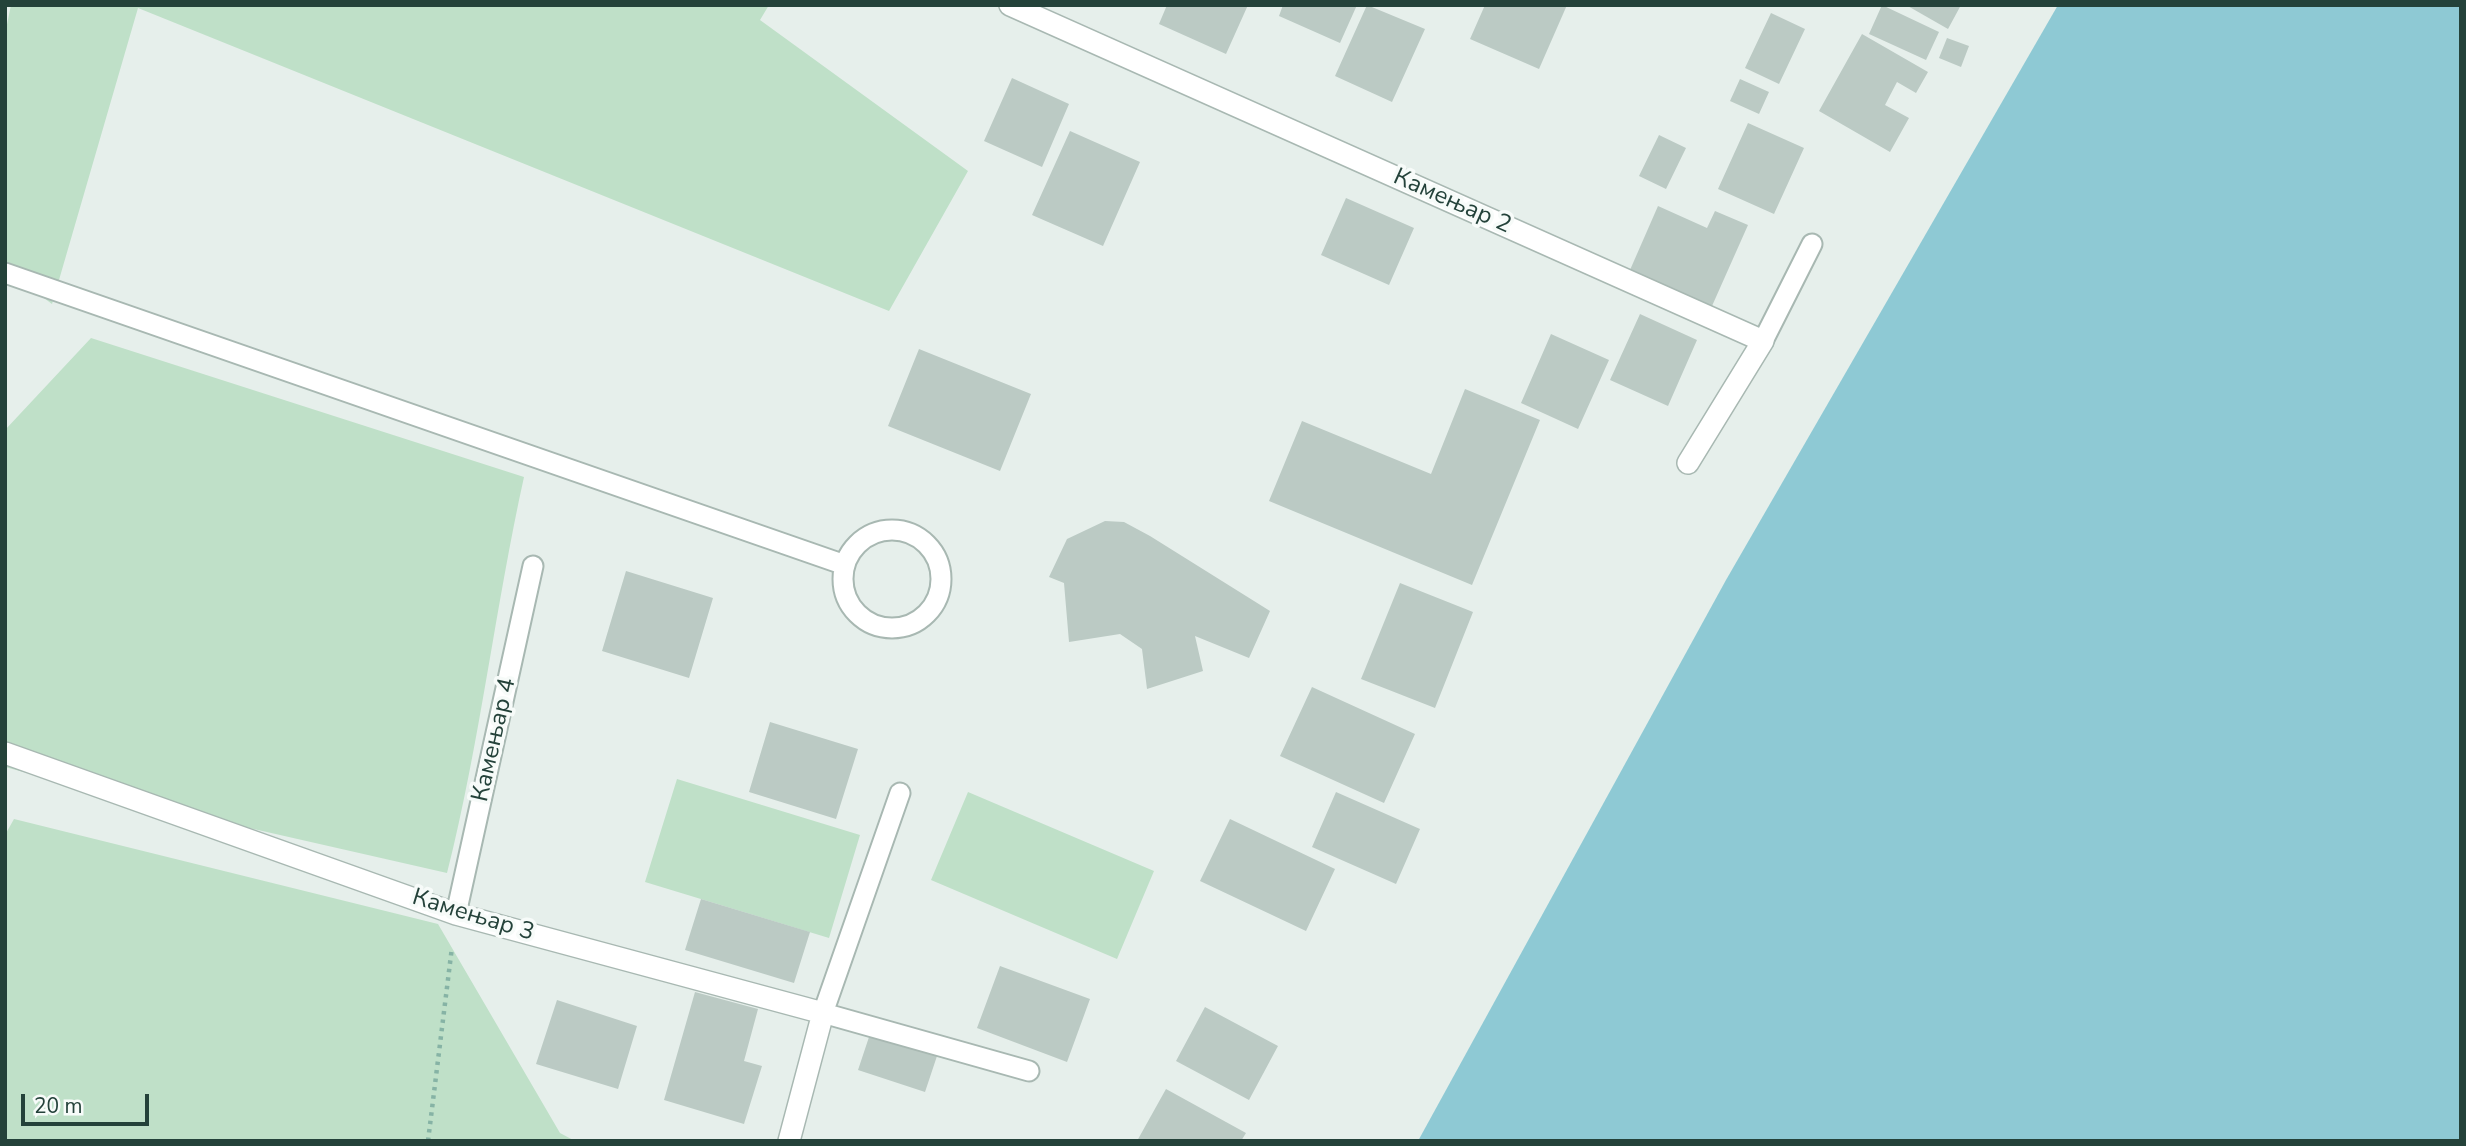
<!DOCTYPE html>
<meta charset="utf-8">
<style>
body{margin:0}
#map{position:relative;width:2466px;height:1146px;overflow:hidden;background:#e6efeb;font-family:"Nunito Sans",sans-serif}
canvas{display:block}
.frame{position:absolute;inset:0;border:7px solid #24423a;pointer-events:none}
.scale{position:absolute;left:21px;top:1094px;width:128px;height:32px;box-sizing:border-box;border:4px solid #24423a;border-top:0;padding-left:9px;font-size:21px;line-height:24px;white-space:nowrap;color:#24423a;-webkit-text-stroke:5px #f7fbf9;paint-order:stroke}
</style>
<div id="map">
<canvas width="2466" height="1146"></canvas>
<div class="frame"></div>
<div class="scale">20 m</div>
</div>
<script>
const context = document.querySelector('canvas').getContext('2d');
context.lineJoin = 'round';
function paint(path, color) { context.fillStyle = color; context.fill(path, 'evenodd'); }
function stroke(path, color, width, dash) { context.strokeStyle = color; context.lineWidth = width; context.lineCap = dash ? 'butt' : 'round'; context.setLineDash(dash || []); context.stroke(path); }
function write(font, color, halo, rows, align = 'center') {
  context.font = font + ' "Nunito Sans",sans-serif'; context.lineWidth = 7; context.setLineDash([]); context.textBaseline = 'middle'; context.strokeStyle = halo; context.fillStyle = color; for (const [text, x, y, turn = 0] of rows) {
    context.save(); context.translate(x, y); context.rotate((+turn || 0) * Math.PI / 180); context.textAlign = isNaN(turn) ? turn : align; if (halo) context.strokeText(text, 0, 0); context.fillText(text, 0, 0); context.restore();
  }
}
const green = new Path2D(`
 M11,5h758l-9,15 208,151 -79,140 -751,-303 -86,296 -39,-29 -8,-11v-230z
 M91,338l433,139c-29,131 -44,265 -77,396l-312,-71 -130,-35v-337z
 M677,779l183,56 -31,103 -184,-56z
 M968,792l186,79 -37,88 -186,-79z
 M14,819l424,105 122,209 15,8h-570v-306z`);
const water = new Path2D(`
 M2058,5h403v1136h-1043l308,-561z`);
const building = new Path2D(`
 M1167,5h81l-22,49 -67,-30z
 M1283,5h74l-17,38 -61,-27z
 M1367,5l58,24 -33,73 -57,-26z
 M1485,5h82l-28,64 -69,-30z
 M1882,5l57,27 -13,28 -57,-26z
 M1906,5h55l-13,24z
 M1771,13l34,16 -26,55 -34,-16z
 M1862,34l66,38 -12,21 -19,-11 -12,23 24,13 -19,34 -71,-41z
 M1947,38l22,8 -8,21 -22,-9z
 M1012,78l57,26 -27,63 -58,-26z
 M1740,79l29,13 -10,22 -29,-13z
 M1748,123l56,25 -30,66 -56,-25z
 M1070,131l70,31 -37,84 -71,-31z
 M1659,135l27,13 -20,41 -27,-13z
 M1346,198l68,30 -25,57 -68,-30z
 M1658,206l49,22 8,-17 33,14 -36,81 -82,-36z
 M1640,314l57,26 -29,66 -58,-26z
 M1551,334l58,26 -31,69 -57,-26z
 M919,349l112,45 -31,77 -112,-45z
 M1465,389l75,31 -68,165 -203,-84 33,-80 129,53z
 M1105,521l19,1 26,14 120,75 -21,47 -54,-22 8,35 -56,18 -5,-40 -22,-15 -51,8 -5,-59 -15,-6 18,-38z
 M626,571l87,27 -24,80 -87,-27z
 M1400,583l73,29 -38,96 -74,-29z
 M1312,687l103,47 -31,69 -104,-47z
 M770,722l88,27 -22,70 -87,-27z
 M1336,792l84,37 -24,55 -84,-37z
 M1230,819l105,50 -29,62 -106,-50z
 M701,899l109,33 -16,51 -109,-33z
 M1000,966l90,33 -23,63 -90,-34z
 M695,992l63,17 -14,52 18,5 -18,58 -80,-24z
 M557,1000l80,26 -19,63 -82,-25z
 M1205,1007l73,39 -29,54 -73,-39z
 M870,1034l67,22 -12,36 -67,-22z
 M1166,1089l80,44 -5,8h-104z`);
const path = new Path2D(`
 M428,1141l24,-194`);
const service = new Path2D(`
 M5,273l840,292
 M1763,341l49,-97
 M843 579a49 49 0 1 1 98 0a49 49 0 1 1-98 0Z
 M900,793l-77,220 206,58
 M456,914l77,-348`);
const minor = new Path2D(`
 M1010,5l753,336 -75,122
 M5,753l451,161 367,99 -34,128`);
const streetNames = [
 ["Камењар 2",1452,202,24],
 ["Камењар 4",495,740,-77],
 ["Камењар 3",473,916,17]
];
paint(green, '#bfe0c8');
paint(water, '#8ec9d4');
paint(building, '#bbcac4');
stroke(service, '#a8b8b2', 23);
stroke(minor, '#a8b8b2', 24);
stroke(path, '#86b3a5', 4.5, [3.5, 5]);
stroke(service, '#fff', 19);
stroke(minor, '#fff', 21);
write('24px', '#24423a', '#f7fbf9', streetNames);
</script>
